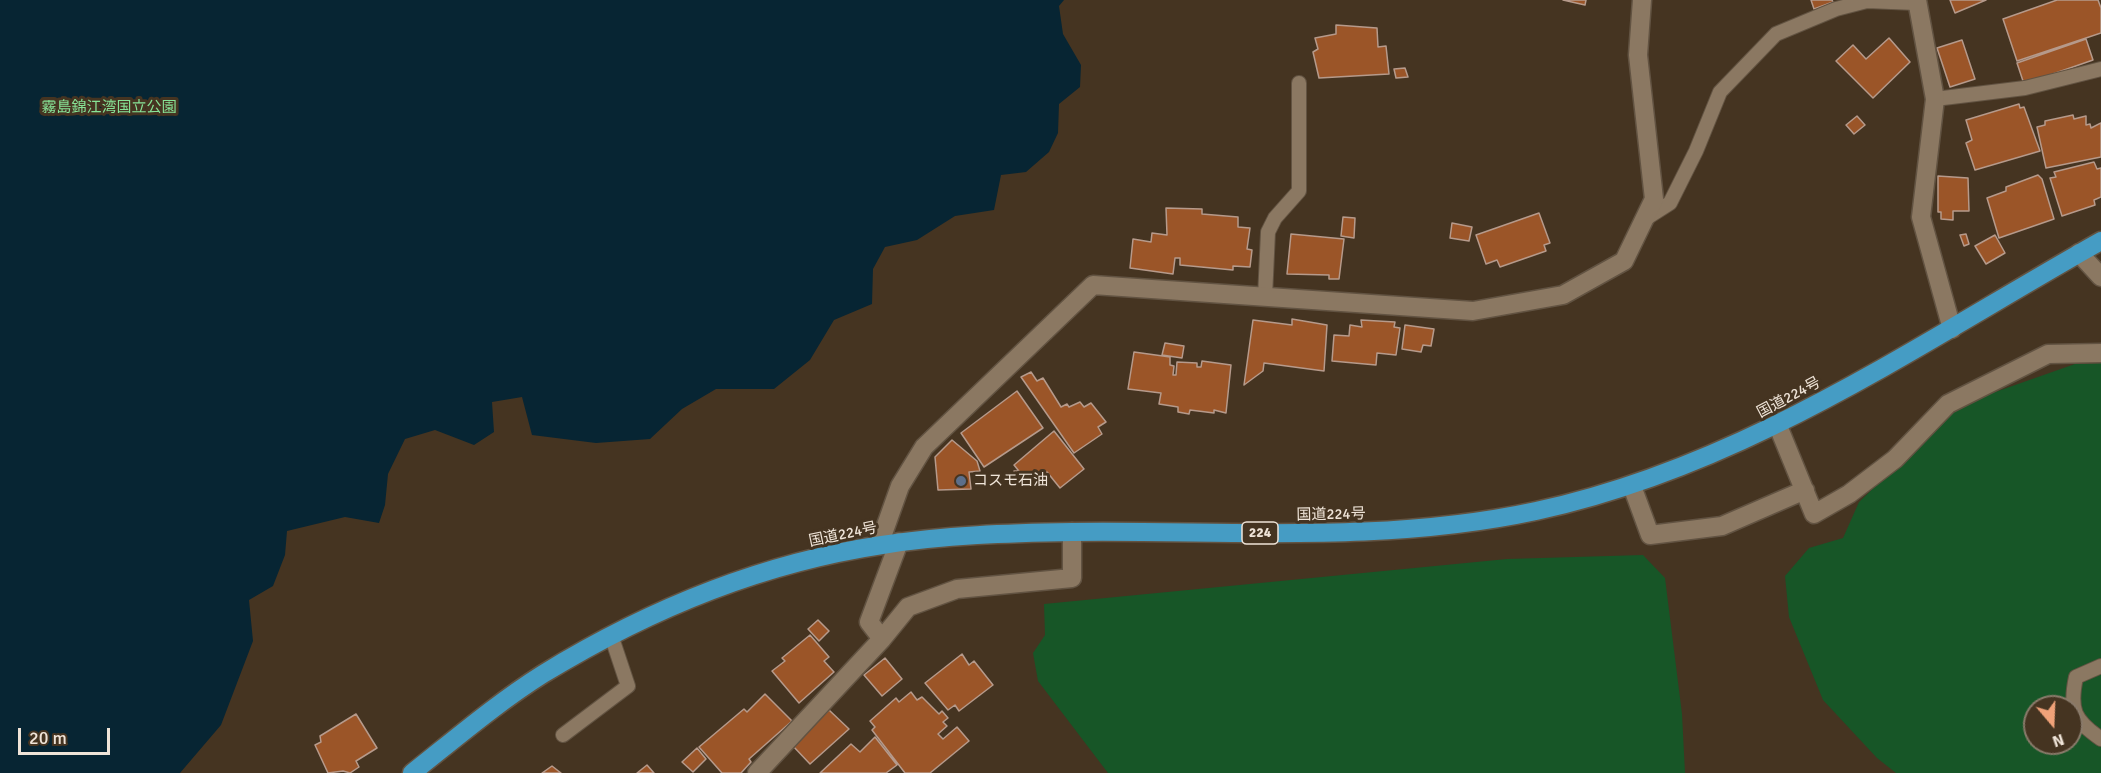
<!DOCTYPE html>
<meta charset="utf-8">
<style>
body{margin:0}
#map{position:relative;width:2101px;height:773px;overflow:hidden;background:#453421;font-family:Signika,sans-serif}
canvas{display:block}
.north{position:absolute;left:2023px;top:695px;width:60px;height:60px;box-sizing:border-box;background:#453421;border:2px solid #897a6a;border-radius:50%;rotate:161deg;font-size:16px;font-weight:700;line-height:24px;text-align:center;color:#efe4d8}
.north::after{content:'';display:block;margin:auto;width:21px;height:27px;background:#f0a279;clip-path:polygon(50% 0,100% 100%,50% 72%,0 100%)}
.scale{position:absolute;left:18px;top:728px;width:92px;height:27px;box-sizing:border-box;border:3px solid #efe4d8;border-top:0;padding-left:8px;font-size:18px;line-height:21px;white-space:nowrap;color:#efe4d8;-webkit-text-stroke:4px #453421;paint-order:stroke}
</style>
<div id="map">
<canvas width="2101" height="773"></canvas>
<div class="north">N</div>
<div class="scale">20 m</div>
</div>
<script>
const context = document.querySelector('canvas').getContext('2d');
context.lineJoin = 'round';
function paint(path, color) { context.fillStyle = color; context.fill(path, 'evenodd'); }
function stroke(path, color, width, dash) { context.strokeStyle = color; context.lineWidth = width; context.lineCap = dash ? 'butt' : 'round'; context.setLineDash(dash || []); context.stroke(path); }
function write(font, color, halo, rows, align = 'center') {
  context.font = font + ' Signika,"Noto Sans JP",sans-serif'; context.lineWidth = 6; context.setLineDash([]); context.textBaseline = 'middle'; context.strokeStyle = halo; context.fillStyle = color; for (const [text, x, y, turn = 0] of rows) {
    context.save(); context.translate(x, y); context.rotate((+turn || 0) * Math.PI / 180); context.textAlign = isNaN(turn) ? turn : align; if (halo) context.strokeText(text, 0, 0); context.fillText(text, 0, 0); context.restore();
  }
}
const green = new Path2D(`
 M2101,363v410h-205l-19,-15 -54,-58 -34,-83 -4,-41 24,-28 34,-10 16,-36 102,-98 114,-40zM2035,707h36v36h-36z
 M1643,555l22,23 17,136 3,59h-577l-70,-92 -5,-28 12,-18 -1,-31 463,-45z`);
const water = new Path2D(`
 M0,0h1064l-5,6 4,28 18,31 -1,22 -21,17 -1,29 -9,19 -23,20 -25,3 -7,35 -39,6 -38,24 -32,7 -12,22 -1,35 -38,16 -24,40 -36,29h-58l-34,20 -32,30 -54,4 -64,-8 -10,-38 -30,5 2,30 -20,13 -39,-15 -30,9 -17,35 -3,31 -6,18 -34,-6 -58,14 -2,24 -12,31 -24,14 4,41 -32,84 -41,48h-180z`);
const building = new Path2D(`
 M1563,0h23l-1,5z
 M1811,0h21l1,2 -19,7z
 M1950,0h36l-31,13z
 M2057,0h41l3,8v25l-84,28 -14,-42z
 M1336,25l41,3 1,19 8,-1 3,28 -70,4 -6,-26 5,-3 -3,-11 21,-4z
 M1889,38l21,24 -37,36 -37,-37 17,-16 13,14z
 M2086,39l7,21 -69,24 -7,-21z
 M1962,40l13,39 -25,8 -13,-39z
 M1405,68l3,9 -12,1 -2,-9z
 M2019,104l1,4 4,-1 16,44 -65,19 -9,-27 6,-3 -6,-20z
 M2073,115l1,4 12,-3v9l4,-1 1,4 10,-5v34l-55,11 -9,-41 8,-2v-4z
 M1857,116l8,9 -11,9 -8,-9z
 M2094,162l3,7 4,-1v29l-7,3 1,5 -33,11 -12,-38 6,-1 -2,-5z
 M2038,175l4,4 12,40 -55,19 -12,-40 19,-7v-4z
 M1938,176l30,2 1,33h-16v9l-12,-1v-7h-3z
 M1166,208l36,1v5l36,3v10l12,1 -3,21 5,1 -2,17 -17,-1v4l-53,-5v-7h-5l-2,16 -43,-6 3,-29 18,3 1,-9 15,2z
 M1539,213l11,30 -6,2 2,6 -46,16 -3,-7 -11,4 -10,-29z
 M1343,217l12,1 -1,20 -13,-2z
 M1452,223l20,4 -3,14 -19,-3z
 M1291,234l53,5 -5,40h-10v-4l-42,-1z
 M1966,234l3,10 -5,2 -4,-11z
 M1995,235l10,18 -19,11 -11,-18z
 M1292,319l35,6 -3,46 -60,-8 -1,8 -19,14 9,-65 39,5z
 M1361,320l34,2 -1,5 6,1 -4,27 -19,-2 -1,12 -44,-4 2,-26 15,1 1,-11 12,2z
 M1405,325l29,4 -3,17 -8,-1 -2,7 -19,-3z
 M1165,343l19,3 -2,12 -20,-3z
 M1134,352l36,5v8l4,1 -1,9h3l1,-13 20,1v4h4l1,-6 29,4 -5,48 -12,-3v3l-24,-3 -1,4 -11,-2v-5l-19,-3 2,-11 -33,-4z
 M1031,372l6,9 6,-3 18,29 6,-3 2,3 11,-5 4,5 7,-4 15,19 -8,5 4,7 -28,19 -53,-76z
 M1017,391l26,37 -59,39 -23,-34z
 M1054,431l30,38 -24,19 -13,-16 -16,14 -17,-21z
 M952,440l25,21 3,10 -11,1 2,17 -33,1 -3,-33z
 M1014,471h4l2,8 -6,2z
 M818,620l11,11 -10,10 -11,-12z
 M810,635l19,22 -5,4 10,11 -35,31 -27,-32 13,-10 -3,-3z
 M962,654l7,11 5,-4 19,24 -34,26 -4,-6 -7,5 -23,-27z
 M885,658l17,21 -20,17 -18,-21z
 M911,692l6,8 5,-3 17,17 3,-3 6,7 -5,4 4,4 -9,8 5,5 14,-12 12,14 -39,32h-25l-33,-43 3,-3 -5,-6 26,-23 3,4z
 M765,694l27,27 -43,38 2,3 -10,11h-19l-23,-26 45,-38 3,3z
 M829,710l20,19 -39,35 -18,-19z
 M356,714l21,34 -21,13 3,6 -9,6 -7,-2 -15,2 -13,-28 6,-3 -1,-6z
 M875,737l22,28 -11,8h-66l31,-29 9,8z
 M697,748l9,11 -13,13 -11,-10z
 M647,765l7,8h-17z
 M552,766l9,7h-19z`);
const lane = new Path2D(`
 M1935,99l90,-11 76,-19
 M1645,219l25,-16 26,-52 24,-59 56,-58 60,-25 31,-8 49,2
 M1265,297l3,-65 7,-14 24,-27v-108
 M2101,666l-25,11c-7,33 -2,43 25,62
 M563,735l65,-49 -17,-51`);
const street = new Path2D(`
 M1917,0l18,99 -14,118 31,112
 M2079,253l22,24
 M1778,426l36,88 35,-20 46,-35 53,-55 100,-50 53,-1
 M1632,486l18,49 72,-9 83,-36
 M879,545l21,-59 24,-39 169,-162 380,26 90,-16 61,-34 30,-62 -16,-144 4,-55
 M882,639l-13,-17 30,-80
 M757,773l125,-134 26,-32 49,-18 115,-11v-46`);
const highway = new Path2D(`
 M412,773c43,-34 85,-70 131,-99 103,-63 219,-111 339,-129 63,-10 127,-12 191,-13 155,-2 310,12 463,-21 209,-45 382,-167 565,-270`);
const markers = [
 [961,481,6,"#5c6f8a"]
];
const shields = [
 [1260,533,36]
];
const shieldNames = [
 ["224",1260,533]
];
const parkNames = [
 ["霧島錦江湾国立公園",109,108]
];
const streetNames = [
 ["国道224号",1789,398,-28],
 ["国道224号",1331,515,-1],
 ["国道224号",843,535,-12]
];
const poiNames = [
 ["コスモ石油",973,481]
];
paint(green, '#175627');
paint(water, '#072533');
paint(building, '#9b5528');
stroke(building, '#b69a8b', 1.5);
stroke(lane, '#625342', 16);
stroke(street, '#625342', 21);
stroke(highway, '#625342', 21);
stroke(lane, '#8b7862', 14);
stroke(street, '#8b7862', 18);
stroke(highway, '#459cc4', 18);
for (const [x, y, r, color] of markers) { const dot = new Path2D(); dot.arc(x, y, r, 0, 2 * Math.PI); context.fillStyle = color; context.fill(dot); stroke(dot, '#453421', 2); }
for (const [x, y, w] of shields) { const box = new Path2D(); box.roundRect(x - w / 2, y - 11, w, 22, 4.5); context.fillStyle = '#453421'; context.fill(box); stroke(box, '#efe4d8', 1.5); }
write('bold 14px', '#efe4d8', null, shieldNames);
write('15px', '#87e396', '#453421', parkNames);
write('15px', '#efe4d8', '#453421', streetNames);
write('15px', '#efe4d8', '#453421', poiNames, 'left');
</script>
